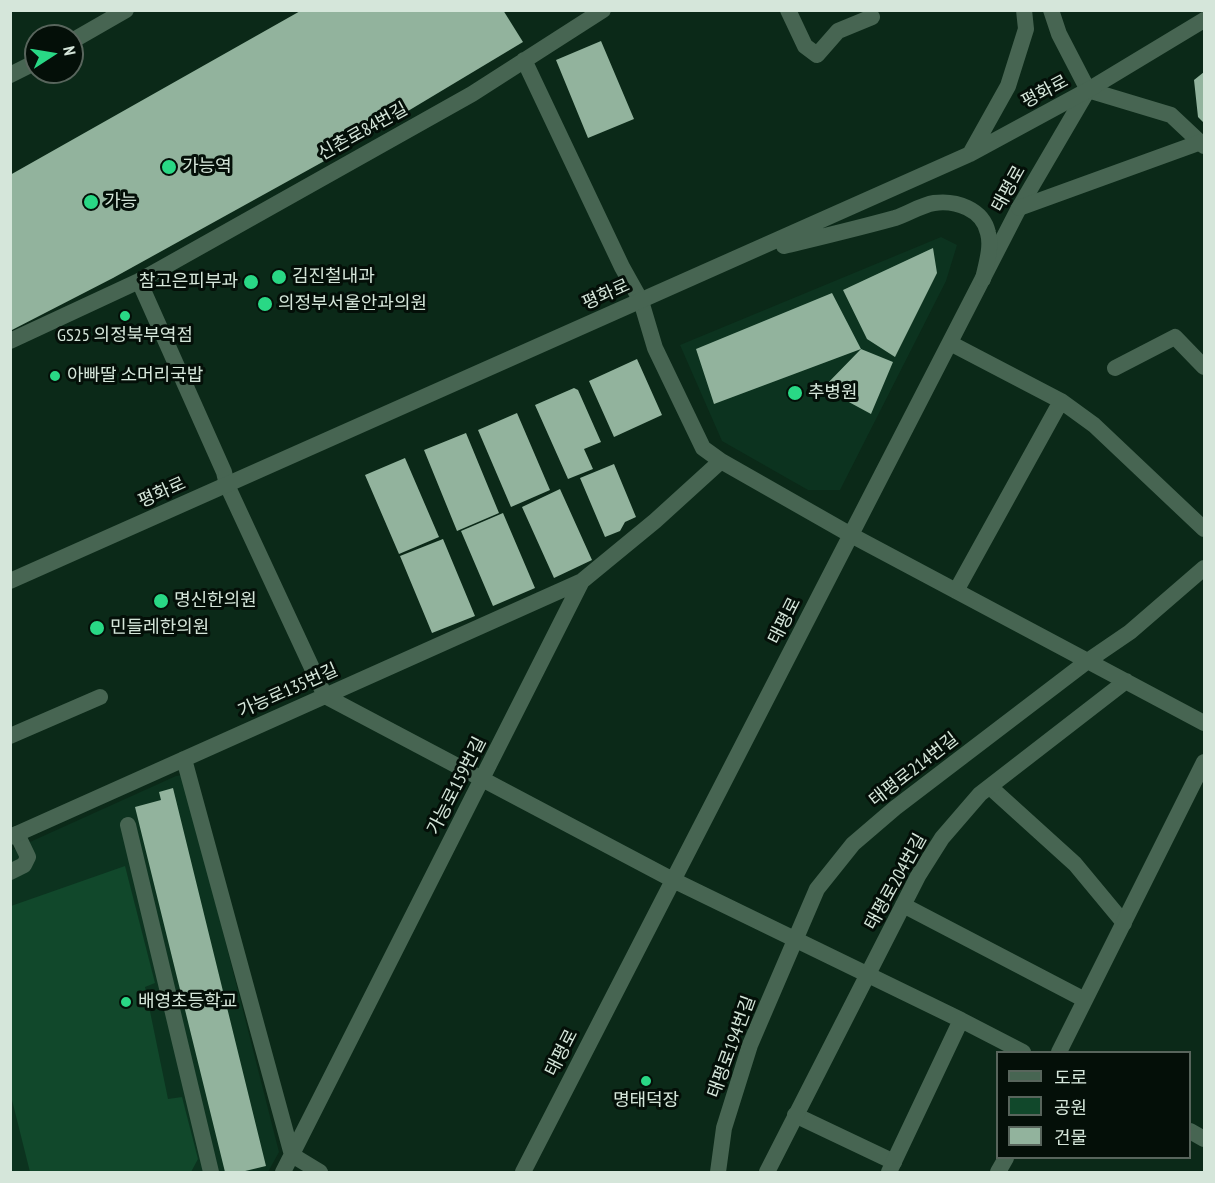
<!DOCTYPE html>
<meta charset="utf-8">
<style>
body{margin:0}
#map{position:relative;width:1215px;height:1183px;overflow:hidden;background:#0b2918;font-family:"PT Sans Narrow","Noto Sans KR",sans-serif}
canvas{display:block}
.frame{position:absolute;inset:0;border:12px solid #d5e6da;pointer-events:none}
.legend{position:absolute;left:996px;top:1051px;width:195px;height:108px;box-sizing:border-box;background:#040f08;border:2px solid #58655c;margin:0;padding:8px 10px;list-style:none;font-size:18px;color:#d5e6da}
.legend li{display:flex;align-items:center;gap:12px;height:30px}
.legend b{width:30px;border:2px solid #58655c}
.north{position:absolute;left:24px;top:24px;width:60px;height:60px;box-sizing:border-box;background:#040f08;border:2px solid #58655c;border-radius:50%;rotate:78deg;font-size:16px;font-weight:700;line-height:24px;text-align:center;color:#d5e6da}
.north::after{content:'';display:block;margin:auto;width:21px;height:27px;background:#29d885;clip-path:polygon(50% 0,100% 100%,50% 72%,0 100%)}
</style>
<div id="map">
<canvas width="1215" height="1183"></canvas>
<div class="frame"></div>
<ul class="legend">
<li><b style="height:8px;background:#476552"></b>도로</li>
<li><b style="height:16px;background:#11482b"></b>공원</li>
<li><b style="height:16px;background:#92b39d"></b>건물</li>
</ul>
<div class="north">N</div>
</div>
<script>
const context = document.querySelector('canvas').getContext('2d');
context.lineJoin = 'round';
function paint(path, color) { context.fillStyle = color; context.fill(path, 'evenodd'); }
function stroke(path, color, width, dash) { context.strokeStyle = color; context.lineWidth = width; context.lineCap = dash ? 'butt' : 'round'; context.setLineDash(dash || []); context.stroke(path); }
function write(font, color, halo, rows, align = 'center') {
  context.font = font + ' "PT Sans Narrow","Noto Sans KR",sans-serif'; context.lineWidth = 6; context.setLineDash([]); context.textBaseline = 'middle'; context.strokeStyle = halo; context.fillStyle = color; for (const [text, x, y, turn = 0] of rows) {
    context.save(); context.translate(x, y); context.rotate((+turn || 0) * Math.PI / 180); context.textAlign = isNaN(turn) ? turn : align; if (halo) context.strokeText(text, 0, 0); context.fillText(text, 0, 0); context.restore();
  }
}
const built = new Path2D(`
 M941,237l16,8 -11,36 -106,209h-32l-86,-49 -42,-96z
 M183,775l96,377 -11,20h-257l-1,-321 166,-75z`);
const green = new Path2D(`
 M125,866l30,117 -10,4 23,112 14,-2 16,62 -7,13h-161l-18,-72h-1v-194z`);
const building = new Path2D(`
 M302,10h201l20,32 -195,117 -215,119 -103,53v-156z
 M601,41l33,78 -46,19 -32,-78z
 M1204,72v51l-6,-6 -4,-37z
 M933,248l4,25 -42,84 -28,-18 -24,-49z
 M832,293l29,56 -147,55 -18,-55z
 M861,349l32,13 -22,52 -48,-26z
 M637,359l25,56 -48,22 -25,-56z
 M574,388l4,2 23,52 -17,7 9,20 -25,10 -33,-74z
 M517,413l33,77 -39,17 -33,-77z
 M466,433l33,80 -42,18 -33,-81z
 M405,458l34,79 -40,17 -34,-79z
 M614,464l22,53 -11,5 -5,9 -15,6 -25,-59z
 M560,489l32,71 -38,18 -32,-71z
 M503,513l32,75 -42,18 -32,-75z
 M443,539l32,77 -43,17 -32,-77z
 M173,788l93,378 -25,6h-16l-90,-365 26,-7 -2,-8z`);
const service = new Path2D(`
 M788,10l17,36 12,9 21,-24 34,-14
 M1115,368l60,-31 29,30
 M10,736l90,-39
 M990,787l85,77 49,59
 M128,825l83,347
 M10,872l14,-7 4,-8 -11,-23
 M795,1115l99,47`);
const minor = new Path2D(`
 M1051,10l8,24 29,56
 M72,41l54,-31
 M524,60l98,207 19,34 14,47 48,100 18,13 130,74 353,188
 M10,75l26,-13
 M1088,90l83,25 33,31
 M139,281l85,191 3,13 98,211 348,184 288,140 62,32
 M10,341l129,-60 333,-187 131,-84
 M950,343l111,58 33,24 110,104
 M956,591l105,-190
 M184,759l108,396 28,17
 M10,837l572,-256
 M903,905l182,95
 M1059,1052l145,-290
 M1190,1131l14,8
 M283,1172l299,-591 73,-60 66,-60
 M523,1172l496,-964 69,-118
 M718,1172l6,-44 26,-83 67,-156 36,-45 42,-36 194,-148 41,-28 74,-64
 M767,1172l151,-296 24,-38 38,-44 146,-113
 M889,1172l72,-152
 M998,1172l8,-14`);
const secondary = new Path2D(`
 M970,154l38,-68 18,-57 -2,-19
 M1019,208l182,-66
 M784,246c37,-9 75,-18 111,-28 13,-4 26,-13 39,-15 22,-3 49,6 54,30 4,14 -2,32 -5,46
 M10,581l960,-427 118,-64 116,-70`);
const markers = [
 [169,167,8,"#29d885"],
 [91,202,8,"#29d885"],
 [279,277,8,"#29d885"],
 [251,282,8,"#29d885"],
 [265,304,8,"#29d885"],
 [125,316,6,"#29d885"],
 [55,376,6,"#29d885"],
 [795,393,8,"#29d885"],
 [161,601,8,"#29d885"],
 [97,628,8,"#29d885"],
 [126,1002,6,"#29d885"],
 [646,1081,6,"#29d885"]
];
const streetNames = [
 ["평화로",1045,92,-28],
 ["신촌로84번길",363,132,-29],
 ["태평로",1009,189,-61],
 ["평화로",606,295,-24],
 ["평화로",162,493,-24],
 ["태평로",785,621,-63],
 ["가능로135번길",288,691,-24],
 ["태평로214번길",914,770,-38],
 ["가능로159번길",457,786,-63],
 ["태평로204번길",896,882,-61],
 ["태평로194번길",732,1047,-70],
 ["태평로",562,1053,-63]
];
const poiNames = [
 ["가능역",182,167],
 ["가능",104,202],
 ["김진철내과",292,277],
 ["참고은피부과",238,282,"right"],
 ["의정부서울안과의원",278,304],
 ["GS25 의정북부역점",125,336,"center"],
 ["아빠딸 소머리국밥",67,376],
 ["추병원",808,393],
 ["명신한의원",174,601],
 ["민들레한의원",110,628],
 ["배영초등학교",138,1002],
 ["명태덕장",646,1101,"center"]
];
paint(built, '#0c331f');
paint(green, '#11482b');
paint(building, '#92b39d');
stroke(service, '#476552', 16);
stroke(minor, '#476552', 16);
stroke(secondary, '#476552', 16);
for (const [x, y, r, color] of markers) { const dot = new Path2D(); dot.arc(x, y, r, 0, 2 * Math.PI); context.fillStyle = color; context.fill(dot); stroke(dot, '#040f08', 2); }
write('18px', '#d5e6da', '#040f08', streetNames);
write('18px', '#d5e6da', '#040f08', poiNames, 'left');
</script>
